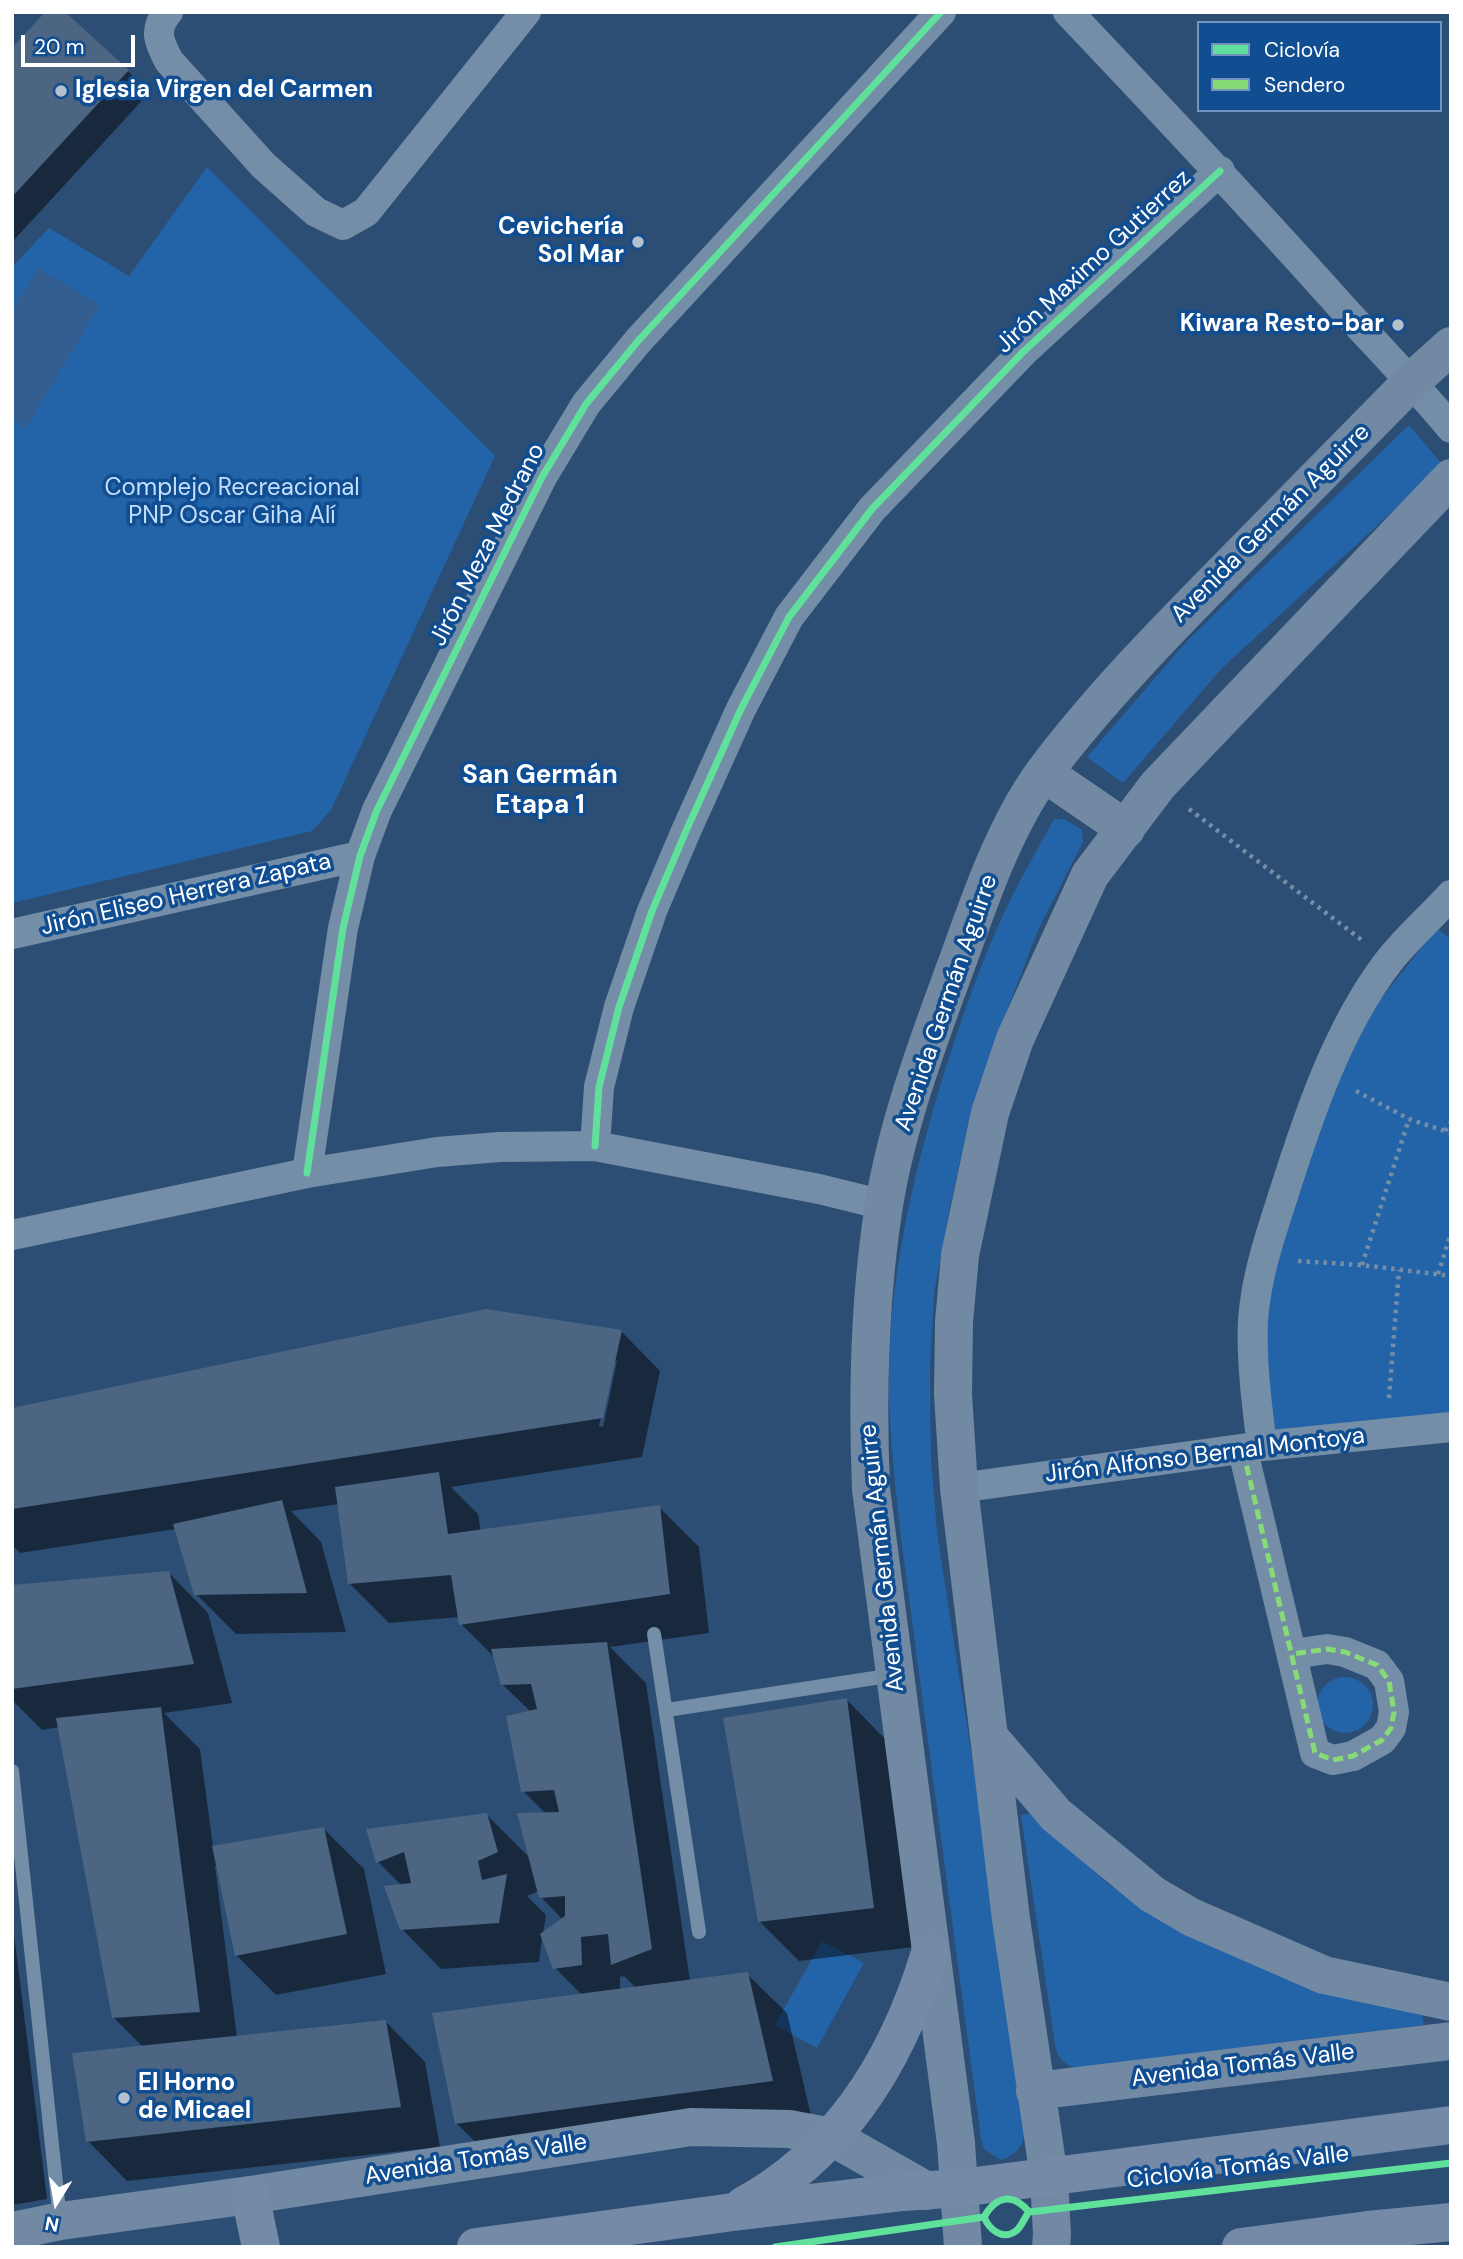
<!DOCTYPE html>
<meta charset="utf-8">
<style>
body{margin:0}
#map{position:relative;width:1463px;height:2259px;overflow:hidden;background:#2d4e74;font-family:"DM Sans",sans-serif}
canvas{display:block}
.frame{position:absolute;inset:0;border:14px solid #fff;pointer-events:none}
.legend{position:absolute;left:1197px;top:21px;width:245px;height:91px;box-sizing:border-box;background:#104d91;border:2px solid #7094bd;margin:0;padding:9px 12px;list-style:none;font-size:21px;color:#fff}
.legend li{display:flex;align-items:center;gap:14px;height:35px}
.legend b{width:35px;border:2px solid #7094bd}
.north{position:absolute;left:21px;top:2168px;width:70px;height:70px;-webkit-text-stroke:5px #104d91;paint-order:stroke;rotate:191deg;font-size:19px;font-weight:700;line-height:28px;text-align:center;color:#fff}
.north::after{content:'';display:block;margin:auto;width:24px;height:32px;background:#fff;clip-path:polygon(50% 0,100% 100%,50% 72%,0 100%)}
.scale{position:absolute;left:21px;top:35px;width:114px;height:32px;box-sizing:border-box;border:4px solid #fff;border-top:0;padding-left:9px;font-size:21px;line-height:24px;white-space:nowrap;color:#fff;-webkit-text-stroke:5px #104d91;paint-order:stroke}
</style>
<div id="map">
<canvas width="1463" height="2259"></canvas>
<div class="frame"></div>
<ul class="legend">
<li><b style="height:9px;background:#60e19b"></b>Ciclovía</li>
<li><b style="height:9px;background:#86db77"></b>Sendero</li>
</ul>
<div class="north">N</div>
<div class="scale">20 m</div>
</div>
<script>
const context = document.querySelector('canvas').getContext('2d');
context.lineJoin = 'round';
function paint(path, color) { context.fillStyle = color; context.fill(path, 'evenodd'); }
function stroke(path, color, width, dash) { context.strokeStyle = color; context.lineWidth = width; context.lineCap = dash ? 'butt' : 'round'; context.setLineDash(dash || []); context.stroke(path); }
function write(font, color, halo, rows, align = 'center') {
  context.font = font + ' "DM Sans",sans-serif'; context.lineWidth = 7; context.setLineDash([]); context.textBaseline = 'middle'; context.strokeStyle = halo; context.fillStyle = color; for (const [text, x, y, turn = 0] of rows) {
    context.save(); context.translate(x, y); context.rotate((+turn || 0) * Math.PI / 180); context.textAlign = isNaN(turn) ? turn : align; if (halo) context.strokeText(text, 0, 0); context.fillText(text, 0, 0); context.restore();
  }
}
const green = new Path2D(`
 M207,167l288,289 -164,354 -19,21 -300,72v-636l37,-39 80,48z
 M1409,425l34,40 -221,203 -99,115 -36,-26 100,-116z
 M1054,819h10l18,11 1,12 -45,88 -39,101 -29,85 -21,95 -15,82 -4,77 1,89 6,74 47,302 41,297c-3,17 -9,22 -24,28l-17,-11 -3,-11 -80,-600c-6,-56 -13,-113 -12,-169 2,-103 27,-205 57,-302 17,-52 35,-105 58,-154 15,-32 33,-63 50,-94z
 M1437,928l14,12v476l-188,17 -1,-79 11,-87 43,-143 49,-105z
 M1317 1705a28 28 0 1 1 56 0a28 28 0 1 1-56 0Z
 M1032,1814l76,70 72,45 242,86 2,10 -350,43c-12,-6 -17,-11 -19,-24l-34,-229z
 M822,1941l42,22 -47,85 -42,-23z`);
const water = new Path2D(`
 M38,268l62,37 -74,123 -14,-8v-109z`);
const shadow = new Path2D(`
 M12,51l116,20 21,22 -135,147z
 M621,1331l39,40 -18,86 -191,30 27,27 3,18 178,-25 40,40 10,86 -99,14 36,36 44,298 57,-7 40,39 25,107 -316,42 -40,-39 126,-128 -27,-27 -13,-31 -3,25 -98,7 -39,-40v-43l-24,-24 109,-47 44,44 15,-45 -23,-23 8,-79 -28,-27 -7,-26 -35,-35 -1,-7 -71,6 -40,-40 -10,-79 -48,7 30,31 25,90 -110,2 -40,-40 -20,-65 -156,24 -8,-8v-135zM613,1361h4l-14,66 -4,-1zM539,1891l2,6 22,23 -20,14 3,-19 -19,-19zM624,1976l12,12 -16,2v-13z
 M169,1573l39,40 24,90 -68,10 36,36 13,98 111,-18 40,40 22,105 -110,21 -40,-40 -18,-89h-3l22,172 149,-16 39,40 15,85 -313,34 -39,-40 55,-94 -29,-29 -55,-291 -17,3 -30,-30v-113z
 M847,1700l39,40 27,207 -114,14 -40,-40z
 M12,1918l35,281 -35,6z`);
const building = new Path2D(`
 M45,12h20l64,58 -117,127v-149z
 M486,1309l136,21 -19,88 -591,91v-101z
 M439,1472l9,62 212,-29 10,89 -211,31 -8,-50 -103,9 -13,-97z
 M282,1500l25,93 -113,2 -21,-71z
 M169,1571l25,93 -182,25v-104z
 M607,1642l45,307 -41,16 -3,-31 -27,3 1,28 -29,4 -13,-35 25,-18v-20l-26,2 -22,-85 42,-1 -5,-22 -33,2 -15,-76 31,-7 -6,-25 -30,1 -10,-36z
 M847,1698l27,210 -116,14 -35,-204z
 M161,1707l39,305 -88,6 -56,-300z
 M487,1813l11,39 -20,9 4,19 25,-6 -8,49 -99,7 -16,-44 27,-3 -7,-31 -28,11 -10,-34z
 M324,1827l23,107 -112,22 -23,-110z
 M748,1972l25,109 -318,43 -23,-111z
 M386,2020l15,87 -315,35 -14,-89z`);
const path = new Path2D(`
 M1189,809l174,132
 M1356,1091l53,28 42,14
 M1445,1131l6,-9
 M1298,1261l64,4 89,11
 M1362,1265l47,-146
 M1438,1274l13,-41
 M1389,1398l10,-128`);
const service = new Path2D(`
 M654,1634l45,298
 M667,1710l227,-35
 M12,1771l48,449`);
const minor = new Path2D(`
 M168,12c-15,18 -9,30 1,49l95,105 52,46 27,13 23,-13 160,-200
 M1068,12c94,99 188,199 279,301 35,38 71,75 104,115
 M12,934l348,-78
 M595,1146l4,-59 20,-80 33,-96 34,-80 55,-122 48,-92 83,-108 151,-157 197,-181
 M307,1173l36,-245 17,-72 17,-46 165,-333 44,-73 52,-63 303,-329
 M12,1235l295,-62 130,-21 63,-5 95,-1 224,43 65,16
 M1262,1446c-5,-39 -11,-87 -9,-126 3,-43 17,-84 30,-124 25,-79 55,-169 106,-235 18,-23 42,-44 62,-66
 M1243,1451l72,302 18,7 20,-4 29,-16 9,-12 3,-16 -5,-31 -12,-16 -32,-13 -18,-3 -34,5
 M959,1488l303,-42 189,-19`);
const secondary = new Path2D(`
 M1044,773l82,56
 M991,1739l65,76 96,79 39,23 133,58 127,27
 M1035,2091l416,-50
 M12,2231l49,-10 189,-26 441,-68 98,2 43,8 95,54
 M963,2247l-7,-104 -85,-654c-4,-95 -2,-189 13,-284 14,-86 47,-171 77,-253 21,-59 46,-130 84,-181 56,-74 121,-140 186,-206 60,-61 121,-123 181,-184l39,-35
 M1051,2247l1,-12 -3,-58 -38,-258 -52,-431 -6,-94 1,-72 6,-67 30,-142 25,-74 75,-164 68,-90 293,-307`);
const primary = new Path2D(`
 M250,2195l11,52
 M743,2206c99,-54 155,-147 187,-253
 M476,2247l257,-35 170,-20 57,-4 491,-63
 M1241,2247l127,-17 83,-8`);
const quiet = new Path2D(`
 M1243,1451l72,302 18,7 20,-4 29,-16 9,-12 3,-16 -5,-31 -12,-16 -32,-13 -18,-3 -34,5`);
const cycleway = new Path2D(`
 M595,1146l4,-59 20,-80 33,-96 34,-80 55,-122 48,-92 83,-108 151,-157 197,-181
 M307,1173l36,-245 17,-72 17,-46 165,-333 44,-73 52,-63 303,-329
 M1029,2212c-16,-20 -33,-16 -45,5 5,12 18,24 32,14 6,-5 8,-13 13,-19l422,-49
 M775,2247l209,-30`);
const markers = [
 [61,91,7,"#b6c1ce"],
 [638,242,7,"#b6c1ce"],
 [1398,325,7,"#b6c1ce"],
 [124,2098,7,"#b6c1ce"]
];
const poiNames = [
 ["Iglesia Virgen del Carmen",75,91],
 ["Cevichería",624,228,"right"],
 ["Sol Mar",624,256,"right"],
 ["Kiwara Resto-bar",1384,325,"right"],
 ["El Horno",138,2084],
 ["de Micael",138,2112]
];
const streetNames = [
 ["Jirón Maximo Gutierrez",1094,262,-43],
 ["Avenida Germán Aguirre",1271,524,-45],
 ["Jirón Meza Medrano",488,545,-63],
 ["Jirón Eliseo Herrera Zapata",186,895,-13],
 ["Avenida Germán Aguirre",947,1003,-71],
 ["Jirón Alfonso Bernal Montoya",1205,1456,-7],
 ["Avenida Germán Aguirre",883,1558,-96],
 ["Avenida Tomás Valle",1243,2066,-7],
 ["Avenida Tomás Valle",476,2160,-9],
 ["Ciclovía Tomás Valle",1238,2168,-7]
];
const parkNames = [
 ["Complejo Recreacional",232,489],
 ["PNP Oscar Giha Alí",232,517]
];
const neighbourhoodNames = [
 ["San Germán",540,776],
 ["Etapa 1",540,806]
];
paint(green, '#2364a8');
paint(water, '#325d8e');
paint(shadow, '#0007');
paint(building, '#4b6583');
stroke(path, '#758ea7', 4.5, [3.5, 5]);
stroke(service, '#758ea7', 14);
stroke(minor, '#758ea7', 30);
stroke(secondary, '#7189a3', 38);
stroke(primary, '#748aa6', 38);
stroke(quiet, '#86db77', 5, [10, 5]);
stroke(cycleway, '#60e19b', 7);
for (const [x, y, r, color] of markers) { const dot = new Path2D(); dot.arc(x, y, r, 0, 2 * Math.PI); context.fillStyle = color; context.fill(dot); stroke(dot, '#104d91', 2.5); }
write('bold 24px', '#fff', '#104d91', poiNames, 'left');
write('24px', '#fff', '#104d91', streetNames);
write('24px', '#c3dffd', '#104d91', parkNames);
write('bold 26px', '#fff', '#104d91', neighbourhoodNames);
</script>
